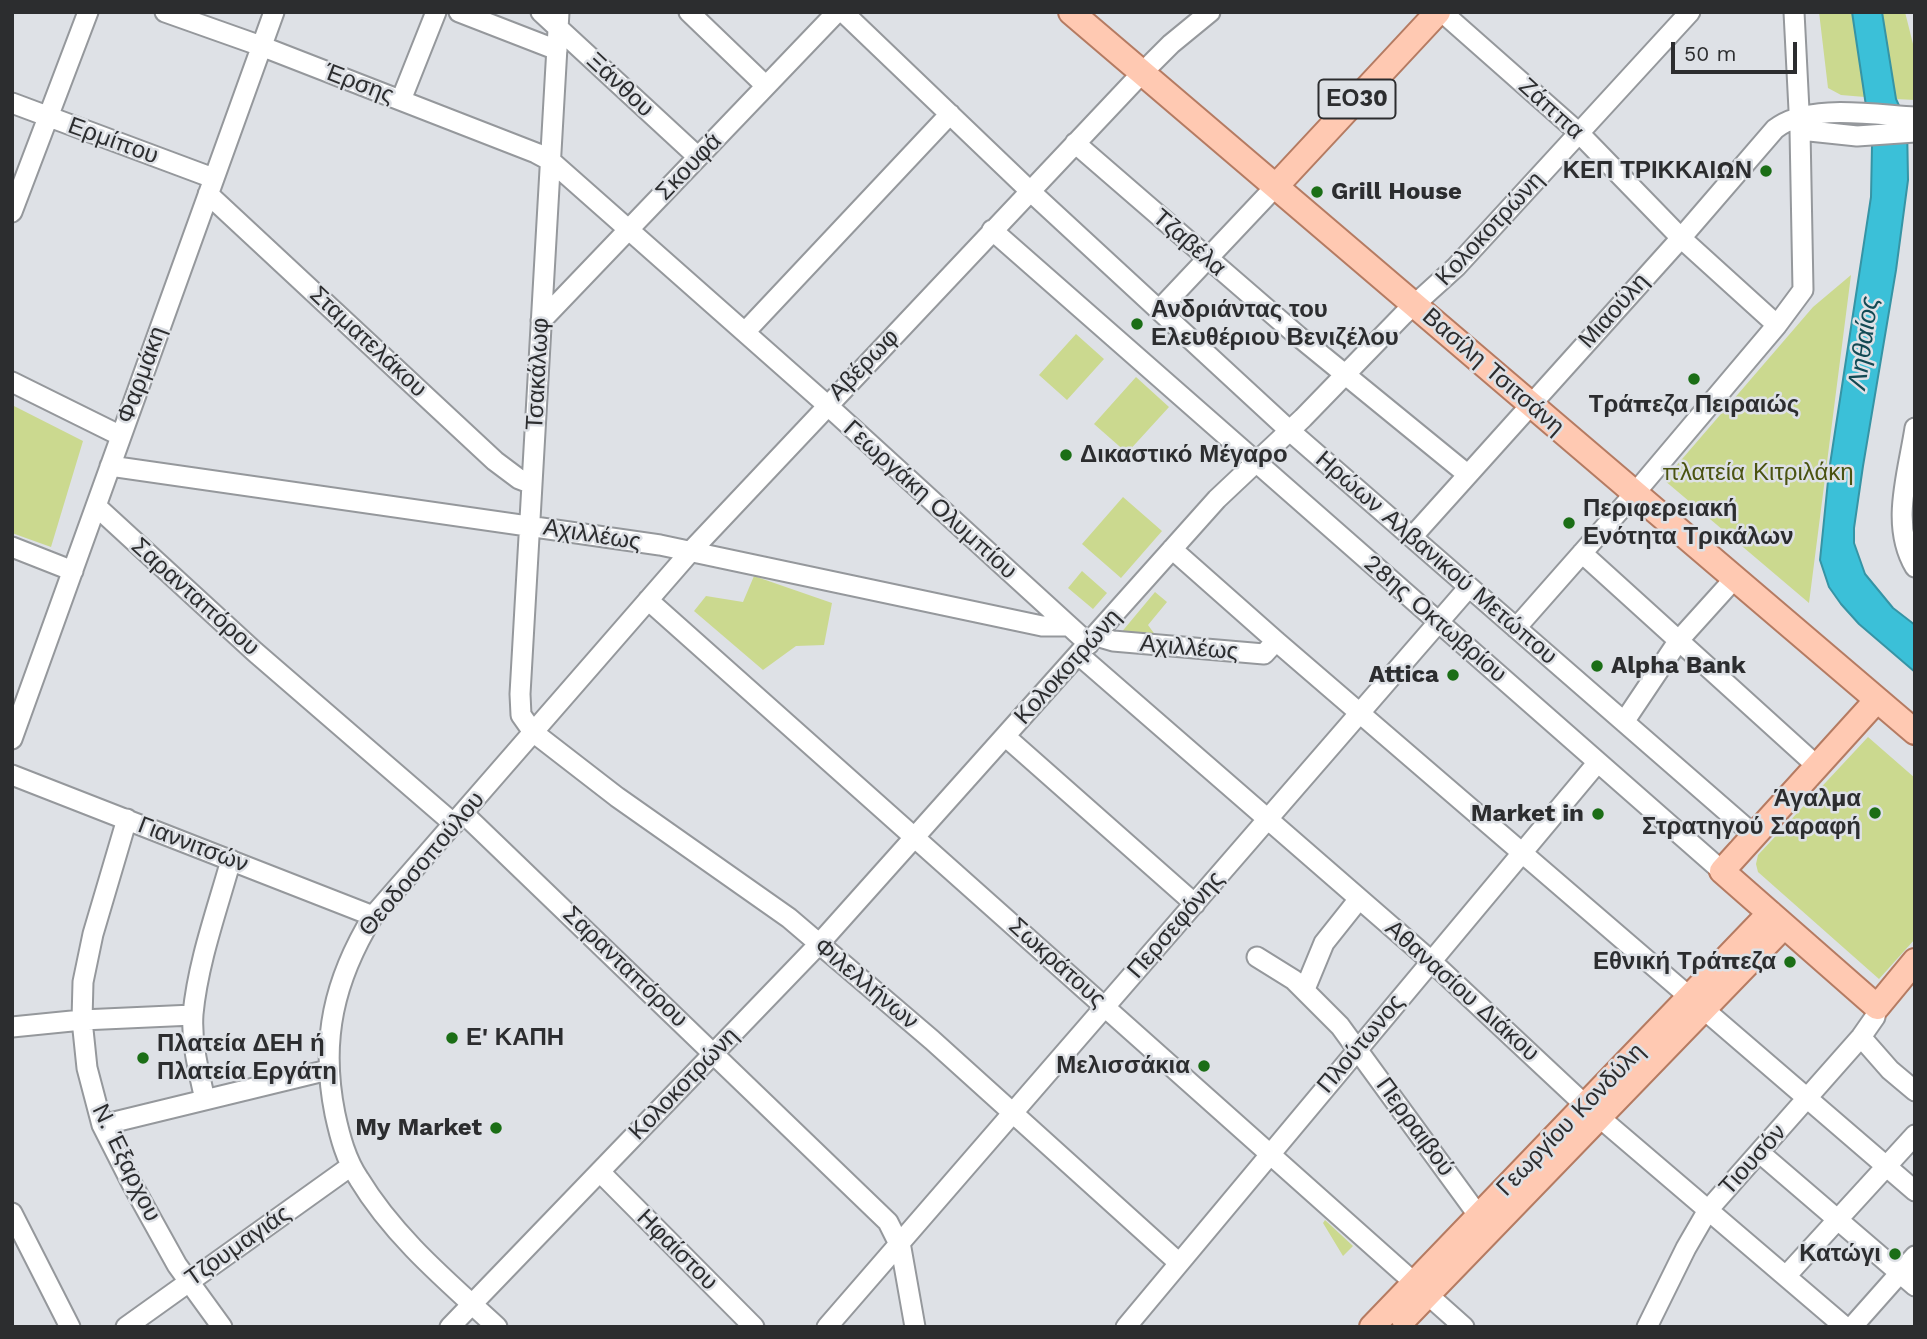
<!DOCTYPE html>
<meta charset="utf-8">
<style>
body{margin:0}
#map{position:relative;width:1927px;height:1339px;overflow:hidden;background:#dee1e6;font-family:"Work Sans",sans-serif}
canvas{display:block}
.frame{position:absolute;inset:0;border:14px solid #2c2d2f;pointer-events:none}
.scale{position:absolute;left:1671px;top:42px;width:126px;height:32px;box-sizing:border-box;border:4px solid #2c2d2f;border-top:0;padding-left:9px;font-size:21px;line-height:24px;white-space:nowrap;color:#2c2d2f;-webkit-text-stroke:5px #dee1e6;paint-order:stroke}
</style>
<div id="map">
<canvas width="1927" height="1339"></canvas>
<div class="frame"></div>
<div class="scale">50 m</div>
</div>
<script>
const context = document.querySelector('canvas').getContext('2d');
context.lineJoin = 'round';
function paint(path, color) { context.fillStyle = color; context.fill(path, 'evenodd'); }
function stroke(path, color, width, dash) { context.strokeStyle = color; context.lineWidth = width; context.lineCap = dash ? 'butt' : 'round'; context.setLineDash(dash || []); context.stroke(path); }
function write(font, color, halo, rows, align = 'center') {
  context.font = font + ' "Work Sans",sans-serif'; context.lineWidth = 5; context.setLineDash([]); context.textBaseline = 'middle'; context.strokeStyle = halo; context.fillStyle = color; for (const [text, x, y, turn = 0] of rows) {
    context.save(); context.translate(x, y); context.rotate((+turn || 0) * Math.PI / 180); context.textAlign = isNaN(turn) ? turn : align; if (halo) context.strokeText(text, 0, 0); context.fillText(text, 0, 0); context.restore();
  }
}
const green = new Path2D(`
 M1819,12h33l13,85 -24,-2 -13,-7z
 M1882,12h23l10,40v48l-19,-1z
 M1851,275l-42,328 -145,-123 149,-173z
 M1076,334l28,25 -37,41 -28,-25z
 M1136,377l33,30 -42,46 -33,-29z
 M12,405l71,36 -32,106 -39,-14z
 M1123,497l39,34 -41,47 -39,-34z
 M1082,571l25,22 -14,16 -25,-21z
 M754,576l78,27 -8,42 -28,1 -33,24 -69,-59 12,-15 37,6z
 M1155,592l12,10 -19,23 13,18 -46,-3z
 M1868,737l47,41v161l-36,40 -121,-107 -2,-8 2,-9z
 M1325,1220l28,26 -10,10 -20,-33z`);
const water = new Path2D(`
 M1852,12h30l14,87 11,24 1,57 -12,90 -33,196 -9,62v15l11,31 28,34 22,17v47l-56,-48 -18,-20 -12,-17 -9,-27 9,-89 42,-274 1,-51z`);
const minor = new Path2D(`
 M165,12l96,34 275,107 15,8 276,244 262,239
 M459,12l98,38
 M541,12l157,145
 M559,12l-39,682 1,21 12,17 84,65 172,121 143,122 247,223
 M689,12l77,74
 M843,12l187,179 260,240 464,404
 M1442,12l137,121 102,105 96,87
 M401,100l35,-88
 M12,103l201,75
 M1800,130l57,6 58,-4
 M1075,143l223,193 169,138
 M208,194l287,267 24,18 13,5
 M12,212l76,-200
 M992,230l730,641
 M1159,310l117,-124
 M541,321l296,-309
 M745,332l205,-218
 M12,382l109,54
 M1915,428c-7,46 -25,97 0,139
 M110,466l550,79 382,81h27
 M96,506l159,146 199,172
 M1412,537l269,-299 94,-109c33,-26 100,-14 140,-12
 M12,547l61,24
 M1172,549l104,92 639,550
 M1582,553l235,213
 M648,600l816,727
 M1516,628l119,-135 142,-168 26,-35 -3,-160 -6,-118
 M1096,636l17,5 151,13 12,-13
 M1079,655l352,306 154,144 260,222
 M1624,722l55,-82 56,-62
 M1006,737l189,167
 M12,739l262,-727
 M12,775l361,141
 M463,813l425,409 13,26 14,79
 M127,819l-34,115 -10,48 -1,38 5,48 15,57 30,59 45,81 45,62
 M1257,957l37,23 46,46 138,189
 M1305,989l19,-46 35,-44
 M12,1027l70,-7 111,-5
 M1861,1037l29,33 25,21
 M205,1100c-6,-28 -14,-57 -12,-86 5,-52 24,-104 38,-154
 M102,1125l226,-55
 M1760,1153l155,133
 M600,1172l154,155
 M12,1213l58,114
 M1786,1276l129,-141
 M126,1327l225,-161
 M450,1327l369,-383 398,-445 86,-81 100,-103 53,-48 234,-255
 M497,1327c-49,-45 -103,-90 -138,-148 -13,-19 -19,-42 -24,-65 -15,-74 -1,-134 38,-198l318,-365 451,-478 29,-29 39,-32
 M827,1327l642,-740
 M1126,1327l472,-565
 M1647,1327l39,-79 22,-38 153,-173 14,-20 2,-10
 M1852,1327l63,-71`);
const major = new Path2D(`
 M1071,12l844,720
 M1276,186l162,-174
 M1877,700l-155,171 155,136 38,-46
 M1404,1319l380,-393
 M1372,1327l398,-414`);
const markers = [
 [1766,171,7,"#1b6e16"],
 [1317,192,7,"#1b6e16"],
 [1137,324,7,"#1b6e16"],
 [1694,379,7,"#1b6e16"],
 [1066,455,7,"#1b6e16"],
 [1569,523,7,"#1b6e16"],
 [1597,666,7,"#1b6e16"],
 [1453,675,7,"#1b6e16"],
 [1875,813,7,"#1b6e16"],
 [1598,814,7,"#1b6e16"],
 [1790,962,7,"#1b6e16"],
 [452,1038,7,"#1b6e16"],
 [143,1058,7,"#1b6e16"],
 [1204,1066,7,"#1b6e16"],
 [496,1128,7,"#1b6e16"],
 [1895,1254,7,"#1b6e16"]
];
const shields = [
 [1357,99,77]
];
const shieldNames = [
 ["ΕΟ30",1357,99]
];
const streetNames = [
 ["Έρσης",359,84,21],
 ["Ξάνθου",620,85,43],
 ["Ζάππα",1551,109,42],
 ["Ερμίπου",113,141,20],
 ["Σκουφά",689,167,-46],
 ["Κολοκοτρώνη",1490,229,-47],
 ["Τζαβέλα",1189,243,41],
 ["Μιαούλη",1614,311,-48],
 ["Σταματελάκου",368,342,43],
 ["Αβέρωφ",864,365,-46],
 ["Βασίλη Τσιτσάνη",1493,372,41],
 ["Τσακάλωφ",538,374,-87],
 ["Φαρμάκη",142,375,-70],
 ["Γεωργάκη Ολυμπίου",930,500,42],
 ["Αχιλλέως",592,535,9],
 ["Ηρώων Αλβανικού Μετώπου",1436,558,41],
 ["Σαρανταπόρου",195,597,42],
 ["28ης Οκτωβρίου",1435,619,41],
 ["Αχιλλέως",1189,648,5],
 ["Κολοκοτρώνη",1068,667,-48],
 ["Γιαννιτσών",193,845,21],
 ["Θεοδοσοπούλου",422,864,-50],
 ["Περσεφόνης",1176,925,-49],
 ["Σωκράτους",1057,963,42],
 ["Σαρανταπόρου",625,967,44],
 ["Φιλελλήνων",866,984,40],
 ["Αθανασίου Διάκου",1462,991,42],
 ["Πλούτωνος",1361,1044,-50],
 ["Κολοκοτρώνη",684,1084,-46],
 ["Γεωργίου Κονδύλη",1571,1120,-46],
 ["Περραιβού",1415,1127,54],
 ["Τιουσόν",1753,1160,-48],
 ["Ν. Έξαρχου",126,1163,64],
 ["Τζουμαγιάς",238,1246,-35],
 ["Ηφαίστου",677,1250,45]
];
const poiNames = [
 ["ΚΕΠ ΤΡΙΚΚΑΙΩΝ",1752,171],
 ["Grill House",1331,192,"left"],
 ["Ανδριάντας του",1151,310,"left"],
 ["Ελευθέριου Βενιζέλου",1151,338,"left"],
 ["Τράπεζα Πειραιώς",1694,405,"center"],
 ["Δικαστικό Μέγαρο",1080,455,"left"],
 ["Περιφερειακή",1583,509,"left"],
 ["Ενότητα Τρικάλων",1583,537,"left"],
 ["Alpha Bank",1611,666,"left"],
 ["Attica",1439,675],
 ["Άγαλμα",1861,799],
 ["Στρατηγού Σαραφή",1861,827],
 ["Market in",1584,814],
 ["Εθνική Τράπεζα",1776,962],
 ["Ε' ΚΑΠΗ",466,1038,"left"],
 ["Πλατεία ΔΕΗ ή",157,1044,"left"],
 ["Πλατεία Εργάτη",157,1072,"left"],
 ["Μελισσάκια",1190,1066],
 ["My Market",482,1128],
 ["Κατώγι",1881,1254]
];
const parkNames = [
 ["πλατεία Κιτριλάκη",1758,473]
];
const waterNames = [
 ["Ληθαίος",1864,343,-82]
];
paint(green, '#cbd98f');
paint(water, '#3bc0d8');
stroke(water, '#3694a5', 2);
stroke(minor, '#95989c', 23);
stroke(major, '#b57b62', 28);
stroke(minor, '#fff', 19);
stroke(major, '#ffc9b2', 24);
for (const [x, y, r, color] of markers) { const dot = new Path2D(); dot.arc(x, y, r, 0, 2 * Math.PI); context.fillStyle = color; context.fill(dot); stroke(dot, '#dee1e6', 2.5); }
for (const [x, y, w] of shields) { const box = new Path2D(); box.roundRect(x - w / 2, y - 19.5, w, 39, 5); context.fillStyle = '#dee1e6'; context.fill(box); stroke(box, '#2c2d2f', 2); }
write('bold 23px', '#2c2d2f', null, shieldNames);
write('24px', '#2c2d2f', '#dee1e6', streetNames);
write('bold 24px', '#2c2d2f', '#dee1e6', poiNames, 'right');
write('24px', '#4a5311', '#dee1e6', parkNames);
write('italic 26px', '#124a54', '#dee1e6', waterNames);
</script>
